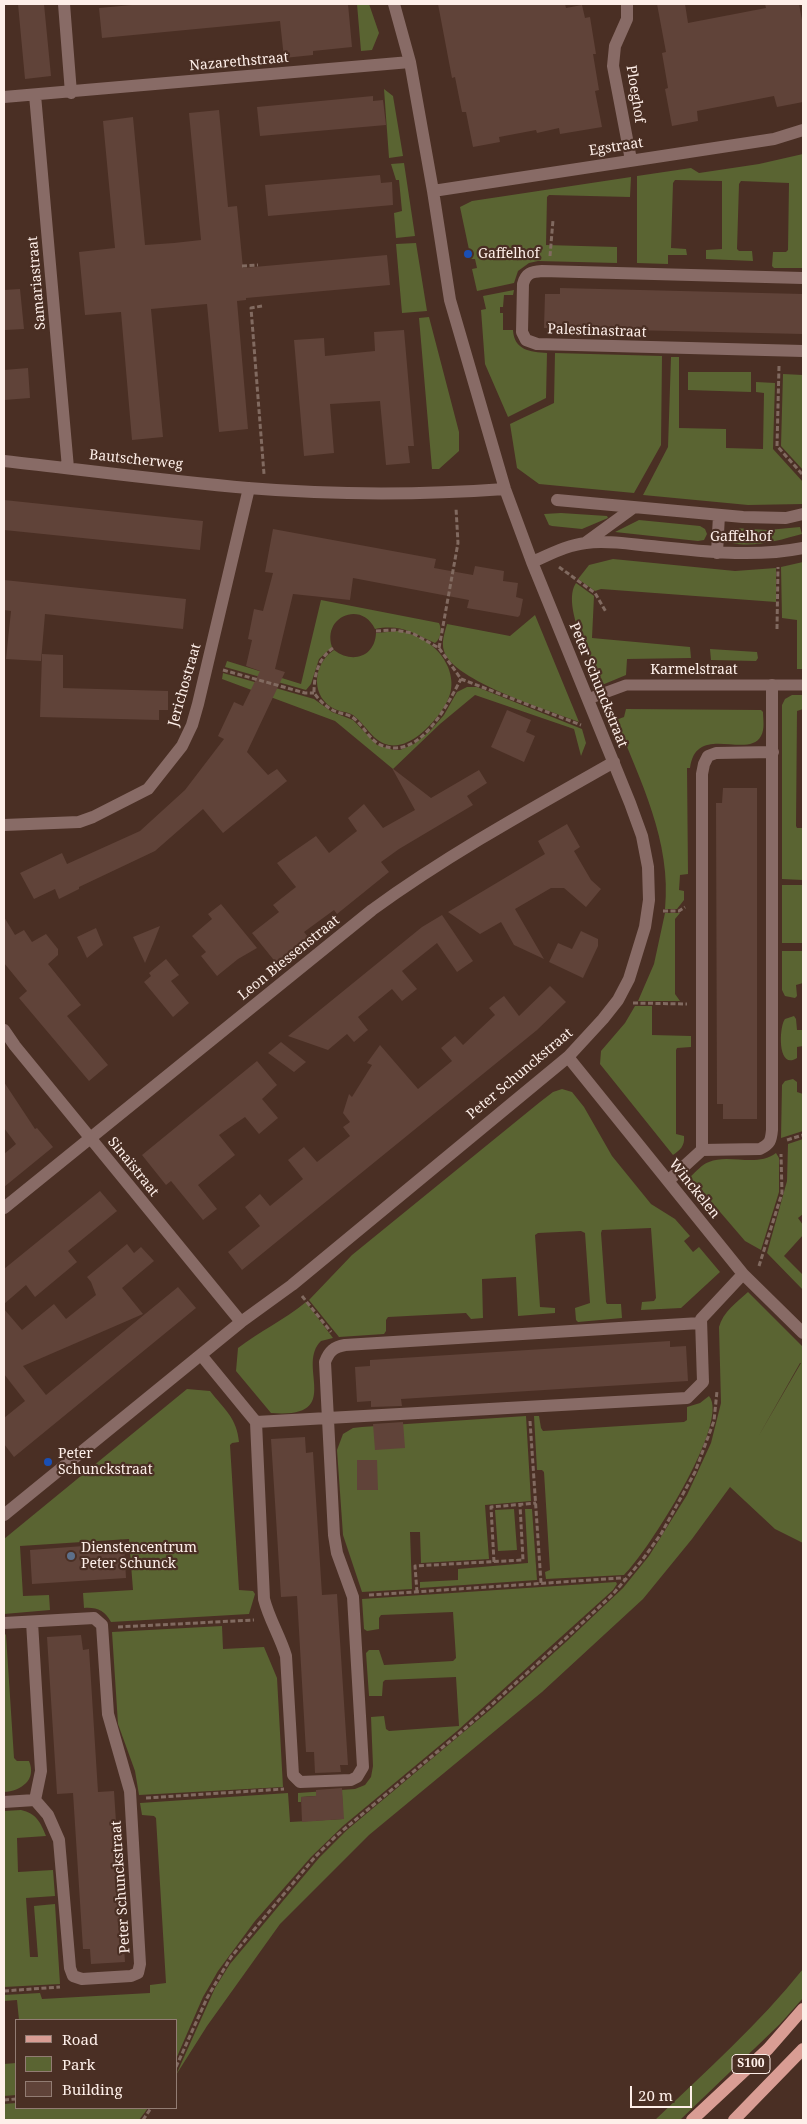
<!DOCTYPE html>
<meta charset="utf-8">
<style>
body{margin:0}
#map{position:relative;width:807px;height:2124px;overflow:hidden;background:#4a2f24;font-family:"Noto Serif",serif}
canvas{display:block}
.frame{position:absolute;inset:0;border:5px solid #feefe9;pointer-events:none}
.legend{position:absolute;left:15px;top:2019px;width:162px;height:90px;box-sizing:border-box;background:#4a2f24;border:1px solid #927c73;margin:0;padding:6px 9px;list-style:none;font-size:15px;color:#feefe9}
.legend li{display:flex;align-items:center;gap:10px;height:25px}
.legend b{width:25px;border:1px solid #927c73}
.scale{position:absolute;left:630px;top:2086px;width:62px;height:22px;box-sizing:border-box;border:2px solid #feefe9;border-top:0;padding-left:6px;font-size:15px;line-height:18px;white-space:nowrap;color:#feefe9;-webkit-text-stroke:4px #4a2f24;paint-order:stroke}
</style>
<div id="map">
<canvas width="807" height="2124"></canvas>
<div class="frame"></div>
<ul class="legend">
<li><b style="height:6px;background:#d99d94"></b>Road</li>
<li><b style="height:14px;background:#5a6432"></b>Park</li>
<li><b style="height:14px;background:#604339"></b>Building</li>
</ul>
<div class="scale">20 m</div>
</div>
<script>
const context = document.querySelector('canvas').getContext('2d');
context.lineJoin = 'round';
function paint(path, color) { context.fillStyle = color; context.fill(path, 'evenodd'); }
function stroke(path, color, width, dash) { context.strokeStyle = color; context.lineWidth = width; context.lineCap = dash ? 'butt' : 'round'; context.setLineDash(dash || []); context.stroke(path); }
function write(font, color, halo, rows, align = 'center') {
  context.font = font + ' "Noto Serif",serif'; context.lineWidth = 4.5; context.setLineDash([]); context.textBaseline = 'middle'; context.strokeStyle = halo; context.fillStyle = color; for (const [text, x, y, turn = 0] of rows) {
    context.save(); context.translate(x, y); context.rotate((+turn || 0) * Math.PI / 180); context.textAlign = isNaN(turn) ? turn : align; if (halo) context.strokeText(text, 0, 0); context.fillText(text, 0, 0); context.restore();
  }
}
const green = new Path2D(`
 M357,4h12l10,29 -7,17 -11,1z
 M384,89l9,7 10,60 -14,2z
 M803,154v114h-29l-2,-2 1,-14h13l2,-2 1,-67 -48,-2 -2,3 -2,65 2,2h13l1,10 -47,-2v-9l16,-1v-68l-47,-1 -2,3 -2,65 15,1 1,6h-19v9l-31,-1v-87l54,-8 8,5 60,-9z
 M404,163l11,73 -19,2 -2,-25 8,-2 -3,-31h-3l-5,-16z
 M631,177l-1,20 -81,-2 -2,2 -1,48 71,2v16l-79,-2 -9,2 -11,8 -4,12 -37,8 -5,-22 5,-1 -2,-9h-4l-11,-52 12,-6z
 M416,243l11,68 -25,2 -6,-69z
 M514,290l-1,5h-9l-1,12h-3v6h3v17h10c1,20 17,22 34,23l-1,45 -38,19 -23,-53 -4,-54 5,-1 -3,-13z
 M429,317l30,115v19l-20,18h-7l-13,-151z
 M555,353l107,3 -1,89 -27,48 -95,-9 -22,-16 -7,-44 44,-21z
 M671,357h8v71l47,1v19l37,1 1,-56 -8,-1v-10l19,1 -2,66 30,33v22l-55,1 -105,-10 25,-48z
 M688,372h63v20l-63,-2z
 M783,374l20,1v95l-22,-24z
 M561,513l46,3 1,2 -26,11 -30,-3 -3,-1 -5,-11z
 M639,520l61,6 5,3 2,5 -3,6 -6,1 -83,-9z
 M800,527l2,7c-22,6 -48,14 -70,9l-1,-14 3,-1 34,2z
 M613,559l122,12 41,-3v34l-175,-13 -6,2 -17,-12 11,-14z
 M803,562v107h-6v-49l-15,-2 -1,-51z
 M576,583l18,13 -2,42 98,9 1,11 -64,1 -1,16 -24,10c-10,-22 -41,-80 -26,-102z
 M321,600l118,23c3,6 2,16 -4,20 -22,-10 -34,-19 -60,-14 -14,-29 -53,-12 -43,18l-13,12 -8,25 -5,6 -81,-23 2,-6 74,23z
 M535,615l44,107c-31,-12 -126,-41 -135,-71 -3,-9 1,-19 3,-27l63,12z
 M398,631c22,4 41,15 50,36 7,18 3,31 -8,46 -15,20 -42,46 -66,24 -7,-7 -13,-16 -21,-22 -7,-4 -15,-3 -22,-8 -21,-14 -17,-44 3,-57 18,14 41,7 42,-17z
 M710,649l47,3 1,6 -2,3 -45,-1z
 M223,673l91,26 18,13 21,8 24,25 17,5h6l14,-6 16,-13 14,-16 13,-23 10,-5h10l105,42 4,14 -5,13 -7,-27 -99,-34 -35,29 -47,45 -58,-48 -113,-42z
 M792,695h11v14l-6,2 -1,115 1,2h6v52l-21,-1v-174l3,-6z
 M626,709l135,1 2,2c0,7 2,17 -2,24 -13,24 -65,-14 -71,32h-3l1,106 -8,1 -1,15 5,1v9l-7,9h-12c7,-67 -25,-129 -49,-189l8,-3z
 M782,885h21v58h-21z
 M665,913h15l-5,6v75l5,7h-42l16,-37z
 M782,951h21v32l-7,2 1,11 -2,2 -10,-2 -3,-6z
 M635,1006h17v29l39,1v11l-14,1 -1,2v84l8,2c1,10 -4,14 -11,19l-73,-91 1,-13 24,-28z
 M794,1016l2,3 1,11h6v16l-6,1v11c-20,13 -18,-32 -12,-39z
 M793,1079l4,3v10l6,2v37l-22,7 1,-53 3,-4z
 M562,1089l10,3 12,15 28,49 39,48 24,15 15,17 -6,5 9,11 6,-5 21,25 -39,36 -40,2 1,-8 12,-1 2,-3 -5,-70 -49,2 -1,3 5,69 1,2h14l1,14 -44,4 -2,-2 -1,-12 15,-5 -5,-70 -4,-2 -43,2 -3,2 5,72 15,1v5l-37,3 -2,-39 -34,2 1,39 -12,1 -5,-6 -78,4 -2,3v11l-2,3 -45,3 -30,-37 43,-45 188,-153 13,-10z
 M803,1139v75l-5,4 5,7v10l-19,21 19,19v15l-36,-37 20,-72 1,-37z
 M776,1153l3,5v34l-18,58 -16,-9 -55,-64c6,-5 12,-13 19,-15 20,-9 47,6 67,-9z
 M748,1292l55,55v196l-28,-14 -45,-42 -38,52 -49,60 -101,93 -173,143 -89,89 -73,102 -31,49 39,-87 15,-24 89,-106 28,-28 143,-120 76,-68 57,-54 26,-32 38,-61 24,-52 10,-40 -2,-76c4,-15 17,-24 29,-35zM801,1363l-43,74 42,-74z
 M306,1302l27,36 -12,3c-26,25 25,78 -50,72l-35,-42 2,-23c22,-17 46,-28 68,-46z
 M187,1389l23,2c14,18 27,27 29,51l-7,1 -2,2 9,145 14,1 2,3 -6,20 -138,8c-6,-11 -14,-15 -27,-14l-1,-15 50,-3 -4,-51 -109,7 3,50 26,-1 1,15 -46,4v-75z
 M709,1396c22,26 -62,157 -85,179l-78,4 -1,-7 5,-2 -6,-98 -2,-2h-5l-3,-54h5l2,12 2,3 141,-9 3,-2v-13l13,-4z
 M526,1416l5,85 -46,4 4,54 -68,4 -1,-31h-10l2,57 -50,3 -19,-57 -6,-85 6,-16 10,-6 9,-1z
 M514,1509l3,41 -19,1 -3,-41z
 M525,1509h7l5,71 -117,8v-6l38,-2v-11l70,-6z
 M616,1582l1,2 -4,6 -156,141 -114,95 -32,31 -56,64 -37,50 -15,26 -27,62v-39h-157l-2,-20 -13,1v-6l36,-2 2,6 108,-6v-8l16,-2 -10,-165 -2,-2 -12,-1 -2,-12 148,-10 2,29 53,-3 -1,-25 -41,3v5h-3v-9l57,-4 10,-4 6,-8 2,-11 -2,-49 13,-1 2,13 3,2 70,-5 -3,-49 -71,3 -2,2 -1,14h-13l-3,-43 3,-3h10l5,15 69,-4 3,-3 -3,-46 -72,3 -2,3v11l-12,2 -3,-2 -2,-30z
 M222,1626l1,23 41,-2 13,31 6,109 -144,8 -4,-24 -17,-47 -6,-92z
 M4,1633l2,2 8,123 3,3h12c8,19 -8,30 -25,31z
 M21,1810c15,3 20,13 25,26l-29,2 1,34 35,-2 2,26 -29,2 4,59h8l-4,-51 21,-2 5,80 -56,3v-176z
 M803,1969v29l-23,26 -100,96h-25c51,-49 104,-96 148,-151z
 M16,2063v32l-12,1v-32z
 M16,2103v5h132l-9,12h-135v-16z`);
const building = new Path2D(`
 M18,4h26l7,72 -26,3z
 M143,4h205l4,43 -39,4v4l-29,3 -4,-37 -178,17 -3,-30z
 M438,4h127l1,4 16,-3 3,13 5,-1 6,37h-3l6,36 -4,1 7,36 -42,7 -1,-6 -22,5 -1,-3 -37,7 1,5 -27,5 -7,-35h-4l-7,-35 -3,1z
 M657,4h28l3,19 78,-15 -1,-4h34l4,21v77l-26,5 -3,-11 -77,15 1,10 -26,5 -7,-37 3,-1 -6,-35 4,-1z
 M373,96v5l10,-1 3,25 -126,11 -3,-29z
 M219,110l9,97 9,-1 6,62 144,-13 3,30 -144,13v2l-9,1 11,128 -29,3 -12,-128 -56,5 12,128 -31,3 -11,-128 -36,3 -6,-63 36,-4 -12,-127 30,-4 12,128 29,-2 27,-3 -12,-127z
 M380,175l1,8 11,-1 1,23 -125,11 -3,-31z
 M560,288l243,6v40l-259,-6 1,-34h15z
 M20,289l4,40 -19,1 -1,-40z
 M404,330l10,116h-6l2,17 -24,2 -6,-64 -50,3 4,49 -30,3 -10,-116 30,-2 1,18 50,-5 -1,-19z
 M28,368l2,30 -26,2v-30z
 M4,500l199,21 -3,29 -196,-20z
 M273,529l163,30 -2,9 39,7 2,-9 29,5 -1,10 15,2 -2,14 7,2 -3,16 -2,2 -51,-9 2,-8 -116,-22 -3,22 -57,-6 -18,75 10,3 -38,80 21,23 9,-6 10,12 -64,52 -20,-24 -48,42 -76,36v2l-20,10 -4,-10 -21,10 -14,-26 42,-20 5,11 73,-33 45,-41 39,-51 -6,-3 16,-34 9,4 17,-35 -14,-5 6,-26 -4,-1 6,-30 9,2 10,-38 -8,-1z
 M4,580l182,19 -3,30 -138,-15 -4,47 -35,-2 5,-48 -7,-1z
 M42,654l21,1v33l105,3v19h-9v10l-119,-3z
 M507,710l24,10 -5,12 9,4 -11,26 -33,-15z
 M392,768l39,30 48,-28 8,13 -20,13 6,9 -74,44 -18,13 8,10 -52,42 -3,-4 -30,22 5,6 -32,26 -25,-31 27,-21 -6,-7 23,-18 -19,-24 39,-27 13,17 28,-22 -9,-13 16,-14 19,24 32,-18z
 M723,788h34v331h-34v-15h-6l-1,-301h6z
 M567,824l13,23 -6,4 17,29 10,9 -15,18 -22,-19h-13l-36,21 29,50 -30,-14 -13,-23 -21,12 -32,-22 97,-58 -7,-13z
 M221,904l36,44 -19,11 -21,17 -16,-20 5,-4 -14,-16 20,-17 -4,-5z
 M442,915l31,46 -16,11 -20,-29 -35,28 15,18 -15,12 -10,-12 -34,28 10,13 -14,12 -7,-8 -19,16 -40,-14 134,-109z
 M4,917l11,18 9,-5 8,12 14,-8 12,15v6l-10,9 33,41 -14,11 41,49 -19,16 -70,-83 8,-7 -23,-28z
 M160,926l-7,18 -8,19 -12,-26z
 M96,928l7,17 -16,13 -10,-21z
 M581,931l17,8v7l-15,32 -34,-16 9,-19 14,6z
 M166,959l13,16 -8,6 18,22 -16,14 -29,-35 7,-6 -2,-3z
 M550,986l16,16 -29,28 -295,240 -14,-18 32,-26 -15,-19 15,-13 10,12 33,-27 -15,-19 16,-13 13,15 33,-26 -7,-9 7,-5 -7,-9 6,-19 3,3 20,-32 -5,-2 13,-18 38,44 34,-28 -11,-13 14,-12 8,9 32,-30 -6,-7 7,-6 8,-6 15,20z
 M281,1042l25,20 -12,10 -26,-19z
 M257,1061l20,24 -15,14 16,19 -19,16 -14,-17 -26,18 16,20 -37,30 19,24 -14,11 -32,-39 -5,4 -24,-30z
 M4,1082l31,47 2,-1 16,19 -49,40v-33l12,-10 -12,-16z
 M100,1191l17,20 -49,40 9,11 -42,35 -9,-12 -22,19v-35z
 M127,1244l7,9 7,-6 13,14 -32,27 21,26 -120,52 23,29 132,-108 18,21 -182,149 -10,-13v-26l21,-17 -21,-27v-65l18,21 32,-26 12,15 30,-24 -5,-13 -4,-5z
 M670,1341v6l16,-1 2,35 -287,18 1,7 -31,1v-6l-14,1 -2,-35 15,-1v-6z
 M403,1422l2,26 -30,2 -2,-26z
 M305,1437l1,16 7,-1 9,143 15,-1 11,171h-8l1,7 -26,1 -1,-21h-8l-9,-156 -16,1 -10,-158z
 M357,1460h20l1,30h-21z
 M124,1543l2,35 -94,6 -2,-34z
 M81,1635l2,15 6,-1 9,143 16,-1 11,171 -34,2 -1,-15h-7l-10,-156 -16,1 -10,-157z
 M342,1788l2,31 -42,3 -1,-25 15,-1v-6z`);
const path = new Path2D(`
 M550,256l3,-36
 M242,266l16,-1
 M262,306l-11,2 13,166
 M779,366l-2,80 26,29
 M559,567l36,26 11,19
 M777,629l1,-62
 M376,631l18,-1 18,3 27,15 22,31 120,46
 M333,648c-15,11 -19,27 -19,45 6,8 14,16 23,19 5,2 10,2 15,5 12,8 17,24 31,29 38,13 64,-41 78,-67
 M439,648l19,-105 -2,-35
 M223,670l82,23h9
 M663,911h16l6,-4
 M633,1003l54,1
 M787,1140l16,-5
 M759,1266l23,-73 -1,-39
 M302,1296l29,36
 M530,1421l11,162
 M494,1562l-3,-55 45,-4
 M417,1592l-2,-26 108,-6 -3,-55
 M369,1595l252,-17 4,2
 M118,1627l136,-7
 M146,1798l138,-9
 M4,1991l56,-4
 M176,2067l31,-69 24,-41 84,-100 21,-21 125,-104 106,-95 46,-43 30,-35 18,-25 34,-62 19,-51 3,-30
 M4,2100l12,-1
 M143,2120l8,-12`);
const service = new Path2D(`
 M588,699l38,-14h177`);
const minor = new Path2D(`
 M64,4l7,89
 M627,4v15l-12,27 -2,20 18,94
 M35,95l33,373
 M4,97l406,-35
 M433,191l341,-52 29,-9
 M803,278l-261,-7c-11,1 -16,2 -19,13l-1,48 4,8 11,4 266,7
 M4,461c81,9 163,20 244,27 85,7 172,7 257,1
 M557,500l186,17 43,1 17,-4
 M585,543l48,-35
 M717,553l2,-38
 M532,562c17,-7 35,-17 54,-19 21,-3 43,1 65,3 51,5 101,12 152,2
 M4,825l75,-3 14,-5 55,-28 34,-43 10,-21 6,-21 51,-216
 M4,1030l11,16 226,276
 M568,1057l175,217 60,59
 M702,1150v-376l2,-10 4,-8 8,-3 57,-1
 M668,1181l34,-31 58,-1c10,-5 11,-8 12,-19v-445
 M4,1208l368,-298c77,-56 159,-101 242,-148
 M201,1355l55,67 431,-24 16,-16 -2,-63 42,-45
 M256,1422l8,177c5,20 16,37 22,57l7,119 7,7 51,-2 6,-3 6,-10 -10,-170 -16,-44 -3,-18 -9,-173c4,-11 9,-15 20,-17l355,-22
 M4,1515l237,-193 51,-37 276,-228 35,-38 15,-19 11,-21 16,-52 4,-27 -1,-33 -6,-31 -12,-33 -98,-241 -27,-73 -55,-189 -17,-109 -23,-129 -16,-58
 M32,1622l9,149 -6,29
 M4,1623l90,-5 8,7 6,89 22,77 10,173 -2,9 -7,3 -49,3 -9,-3 -3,-8 -11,-128 -11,-25 -13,-15
 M4,1802l31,-2`);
const primary = new Path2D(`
 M692,2120l76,-71 35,-40
 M734,2120l69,-71`);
const markers = [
 [468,254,5,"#1a4fb4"],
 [48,1462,5,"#1a4fb4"],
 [71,1556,5,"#5c6f8a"]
];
const shields = [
 [751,2064,38]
];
const shieldNames = [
 ["S100",751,2064]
];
const streetNames = [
 ["Nazarethstraat",239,62,-5],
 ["Ploeghof",635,94,81],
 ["Egstraat",616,147,-9],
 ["Samariastraat",37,283,-95],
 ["Palestinastraat",597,331,2],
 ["Bautscherweg",136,460,6],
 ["Gaffelhof",741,537],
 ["Karmelstraat",694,670],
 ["Jerichostraat",185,685,-74],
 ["Peter Schunckstraat",598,685,68],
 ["Leon Biessenstraat",289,958,-39],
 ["Peter Schunckstraat",520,1074,-40],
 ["Sinaïstraat",133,1167,51],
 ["Winckelen",694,1189,51],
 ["Peter Schunckstraat",121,1887,-94]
];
const poiNames = [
 ["Gaffelhof",478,254],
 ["Peter",58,1454],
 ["Schunckstraat",58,1470],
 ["Dienstencentrum",81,1548],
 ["Peter Schunck",81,1564]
];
paint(green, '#5a6432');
paint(building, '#604339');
stroke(path, '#816a60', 3, [5, 2.5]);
stroke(service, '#886b66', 11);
stroke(minor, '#886b66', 12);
stroke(primary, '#d99d94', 12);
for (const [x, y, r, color] of markers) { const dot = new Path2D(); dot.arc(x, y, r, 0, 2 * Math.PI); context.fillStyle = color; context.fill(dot); stroke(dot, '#4a2f24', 2); }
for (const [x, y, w] of shields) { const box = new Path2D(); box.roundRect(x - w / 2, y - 9.5, w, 19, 4); context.fillStyle = '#4a2f24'; context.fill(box); stroke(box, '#feefe9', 1); }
write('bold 12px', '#feefe9', null, shieldNames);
write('14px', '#feefe9', '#4a2f24', streetNames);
write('14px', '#feefe9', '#4a2f24', poiNames, 'left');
</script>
